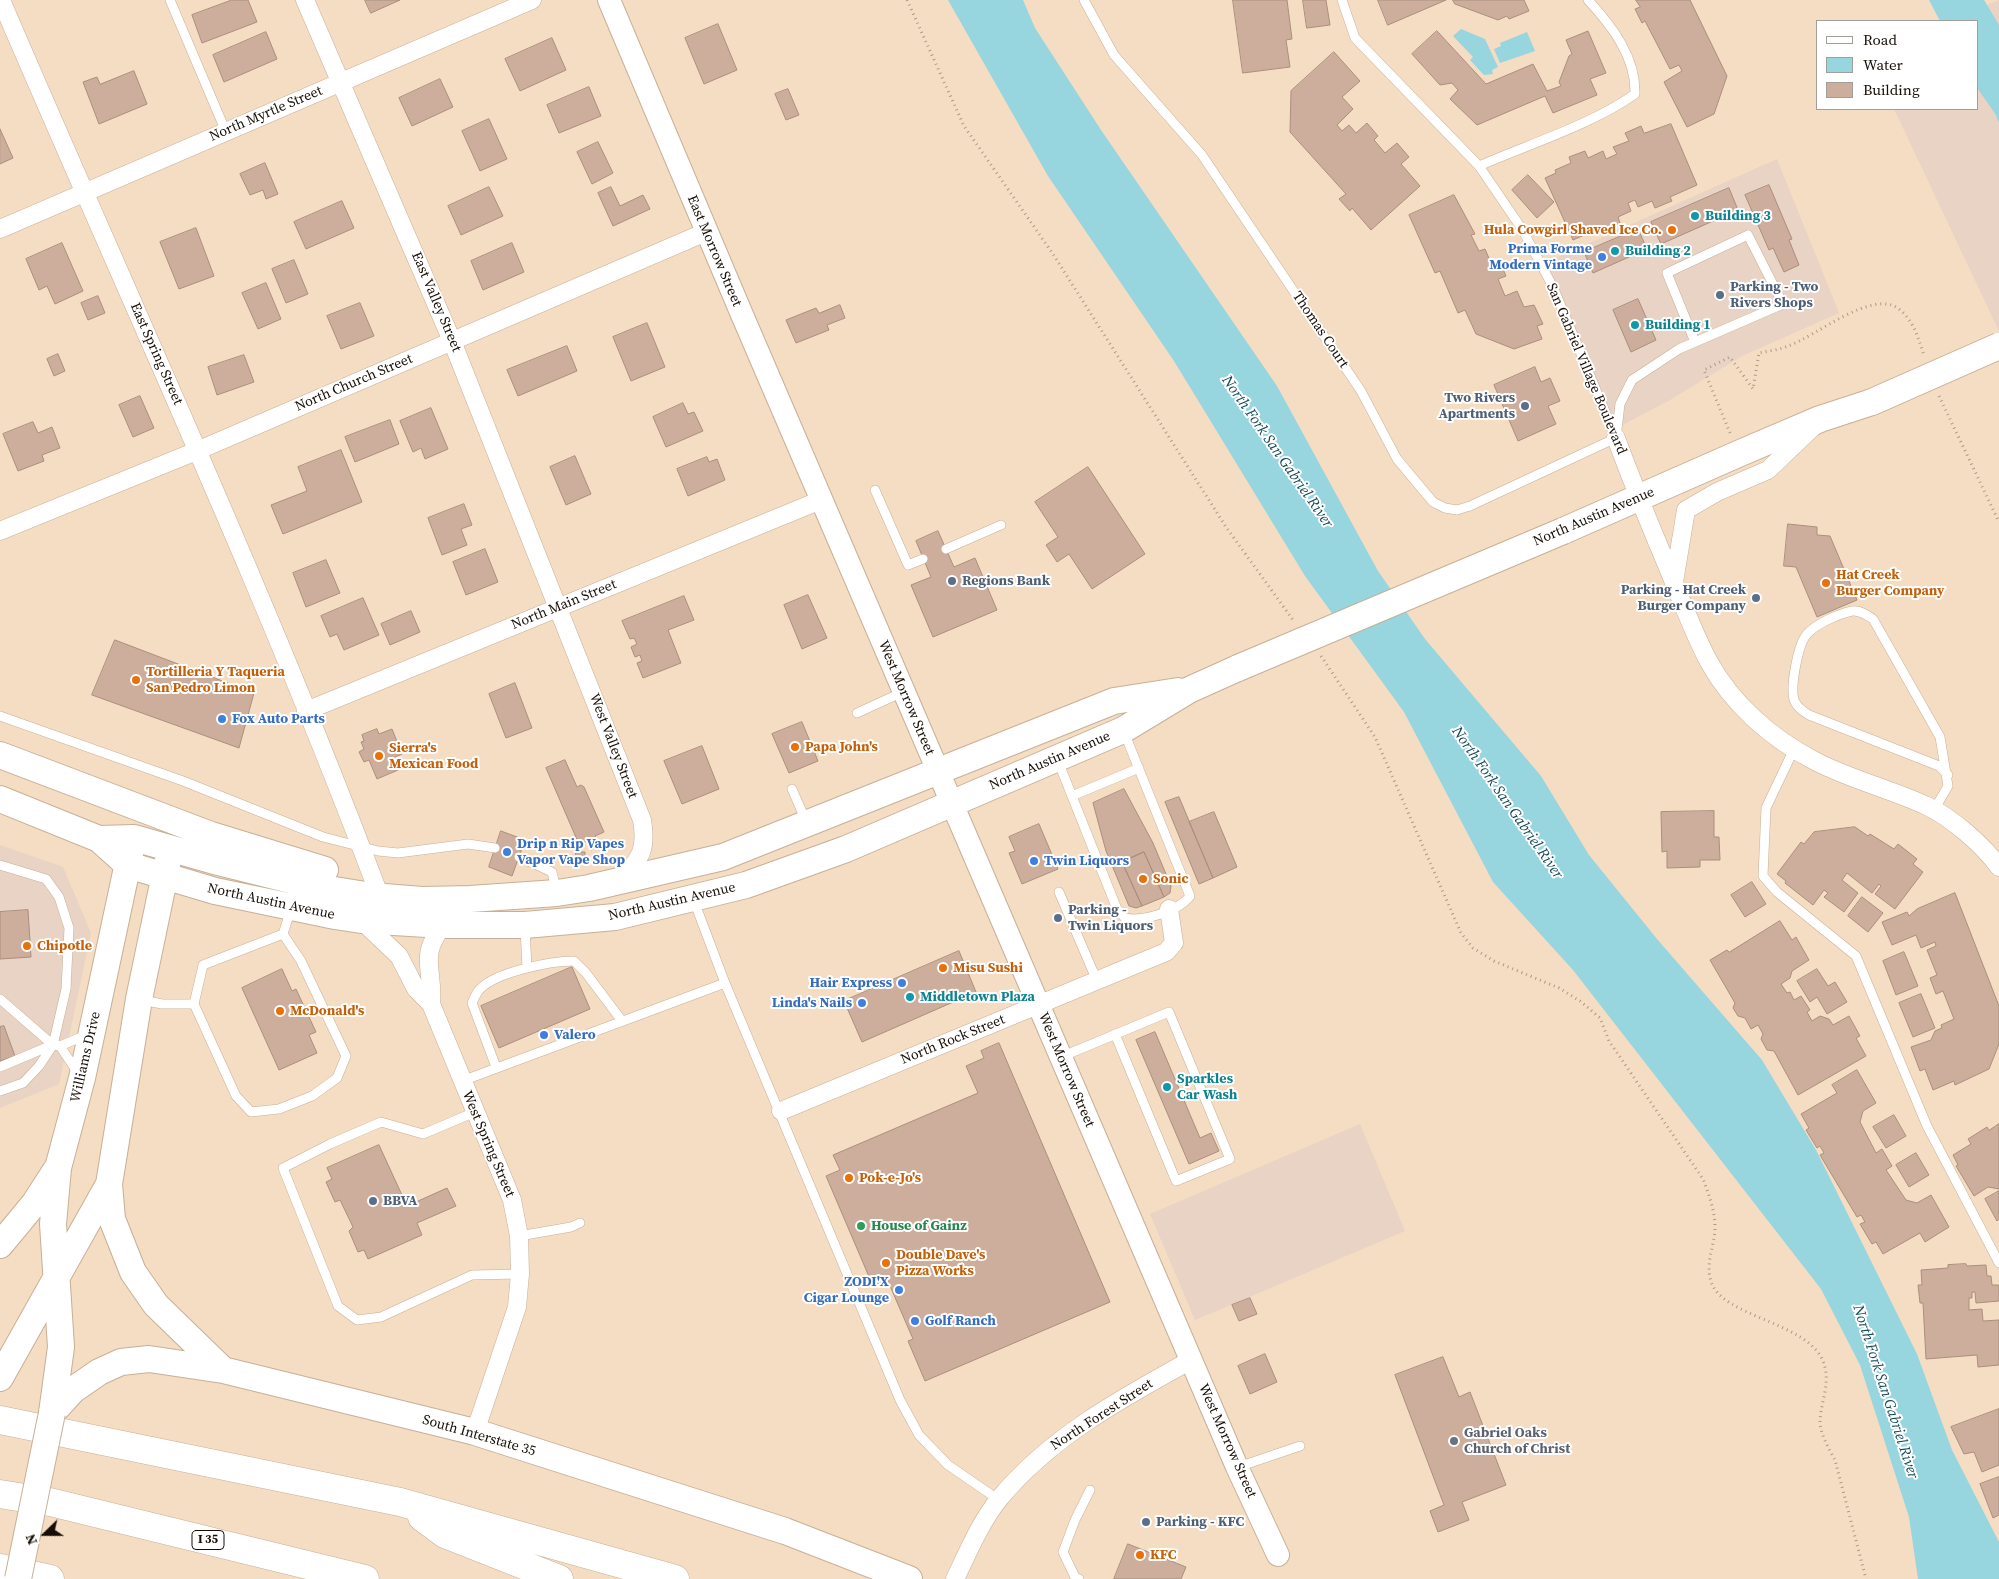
<!DOCTYPE html>
<style>
body{margin:0}
#map{position:relative;width:1999px;height:1579px;overflow:hidden;background:#f4ddc3;font-family:"Source Serif 4",serif}
canvas{display:block}
.legend{position:absolute;left:1816px;top:20px;width:162px;height:90px;box-sizing:border-box;background:#fff;border:1px solid #a29f9b;margin:0;padding:6px 9px;list-style:none;font-size:15px;color:#160e06}
.legend li{display:flex;align-items:center;gap:10px;height:25px}
.legend b{width:25px;border:1px solid #a29f9b}
.north{position:absolute;left:20px;top:1509px;width:50px;height:50px;-webkit-text-stroke:4px #fff;paint-order:stroke;rotate:248deg;font-size:14px;font-weight:700;line-height:20px;text-align:center;color:#160e06}
.north::after{content:'';display:block;margin:auto;width:18px;height:22px;background:#160e06;clip-path:polygon(50% 0,100% 100%,50% 72%,0 100%)}
</style>
<div id="map">
<canvas width="1999" height="1579"></canvas>
<ul class="legend">
<li><b style="height:6px;background:#fff"></b>Road</li>
<li><b style="height:14px;background:#97d5df"></b>Water</li>
<li><b style="height:14px;background:#cdae9c"></b>Building</li>
</ul>
<div class="north">N</div>
</div>
<script>
const context = document.querySelector('canvas').getContext('2d');
context.lineJoin = 'round';
function paint(path, color) { context.fillStyle = color; context.fill(path, 'evenodd'); }
function stroke(path, color, width, dash) { context.strokeStyle = color; context.lineWidth = width; context.lineCap = dash ? 'butt' : 'round'; context.setLineDash(dash || []); context.stroke(path); }
function write(font, color, halo, rows, align = 'center') {
  context.font = font + ' "Source Serif 4",serif'; context.lineWidth = 4; context.setLineDash([]); context.textBaseline = 'middle'; context.strokeStyle = halo; context.fillStyle = color; for (const [text, x, y, turn = 0] of rows) {
    context.save(); context.translate(x, y); context.rotate((+turn || 0) * Math.PI / 180); context.textAlign = isNaN(turn) ? turn : align; if (halo) context.strokeText(text, 0, 0); context.fillText(text, 0, 0); context.restore();
  }
}
const commercial = new Path2D(`
 M1999,0v331l-105,-222h84v-88h-30z
 M1777,159l62,154 -97,43 -72,44 -61,32 -62,-170z
 M0,845l63,22 28,66 -32,151 -59,24z
 M1360,1124l45,107 -210,89 -45,-106z`);
const water = new Path2D(`
 M948,0h75l12,28 66,102 176,256 101,185 47,68 116,137 48,79 68,84 105,121 54,90 101,204 35,96 47,92v37h-81l-9,-62 -49,-152 -39,-76 -248,-319 -80,-88 -89,-170 -99,-136 -131,-215 -126,-185z
 M1929,0h55l15,25v98l-3,-8 -18,-26v-68h-38z
 M1461,29l24,10 13,28 -6,3 1,4 -9,1 -14,-15 3,-3 -20,-21z
 M1527,32l8,19 -35,12 -6,-14 7,-3 -1,-3z`);
const building = new Path2D(`
 M232,0h16l9,22 -55,21 -10,-28z
 M365,0h35l-29,13z
 M1233,0h54l5,39 -6,1 4,27 -47,6z
 M1303,0h23l4,25 -23,3z
 M1378,0h68l-58,25z
 M1453,0h71l5,11 -20,8 -2,-3 -9,4 -43,-16z
 M1636,0h54l37,76 -13,38 -27,13 -23,-45 18,-11 -3,-6 -9,4 -25,-48 -3,2 -7,-14 5,-2z
 M718,24l19,46 -33,14 -19,-46z
 M1437,31l49,53 47,-20 14,27 14,-5 -2,-4 10,-26 3,-2 -6,-14 22,-9 18,42 -16,6 7,16 -44,18 -8,-17 -68,29 -27,-26 8,-9 -6,-7 -12,2 -28,-31z
 M266,32l11,27 -53,23 -11,-27z
 M552,38l14,32 -46,21 -15,-32z
 M1334,52l26,29 -18,16 11,12 -16,16 5,6 7,-6 7,8 11,-10 11,13 -4,4 11,13 12,-10 12,14 -8,7 19,22 -49,44 -19,-22 -2,3 -11,-12 7,-5 -56,-62 1,-41z
 M134,71l13,33 -48,20 -16,-42 14,-5 3,7z
 M440,79l13,28 -41,19 -13,-28z
 M589,87l12,29 -42,17 -12,-28z
 M788,89l11,26 -13,5 -11,-26z
 M489,119l18,40 -27,12 -18,-40z
 M1671,124l26,61 -27,12 2,4 -17,7 -3,-7 -14,6 -3,-7 -7,3 3,8 -13,6 2,6 -18,9 -2,-4 -27,12 -28,-62 11,-5 -1,-3 16,-7 -2,-6 16,-6 3,7 15,-7 3,8 11,-5 -4,-7 16,-6 -4,-8 16,-7 3,7z
 M0,129l13,29 -13,6z
 M598,142l15,31 -21,11 -15,-32z
 M265,163l13,31 -12,5 -3,-9 -13,5 -10,-21z
 M1528,175l26,27 -17,16 -25,-28z
 M1769,185l23,54 -3,1 10,25 -15,7 -11,-24 -4,2 -24,-55z
 M489,187l14,29 -42,19 -13,-29z
 M611,187l9,19 23,-11 7,14 -37,17 -15,-33z
 M1729,188l9,22 -77,34 -10,-22z
 M1454,195l21,39 -4,1 8,16 6,-2 6,14 8,-3 7,16 -8,3 7,17 12,-5 7,16 10,-2 9,19 -6,2 5,13 -28,10 -38,-15 -11,-24 -7,3 -18,-42 -5,2 -26,-58z
 M342,201l12,27 -48,21 -12,-27z
 M196,228l18,48 -35,13 -19,-47z
 M1638,229l9,20 -54,24 -9,-21z
 M62,243l21,48 -28,13 -8,-18 -8,4 -13,-31z
 M512,243l12,29 -41,18 -12,-29z
 M294,260l14,34 -22,9 -14,-34z
 M266,283l15,36 -23,10 -16,-36z
 M98,296l7,17 -17,7 -7,-17z
 M1638,299l18,41 -25,12 -18,-42z
 M360,303l14,33 -33,13 -14,-33z
 M840,305l5,13 -18,7 2,5 -33,13 -10,-23 30,-12 3,5z
 M647,323l18,44 -34,14 -18,-44z
 M567,346l10,25 -59,25 -11,-26z
 M58,354l7,17 -11,5 -7,-17z
 M244,355l10,27 -37,13 -9,-28z
 M1535,367l6,15 9,-4 10,23 -12,5 8,18 -38,17 -24,-56z
 M140,396l14,32 -21,9 -14,-32z
 M683,403l5,11 6,-2 9,19 -37,16 -13,-30z
 M431,408l17,41 -23,10 -4,-11 -8,4 -13,-31z
 M390,420l9,24 -44,18 -10,-25z
 M33,422l5,11 14,-6 8,21 -18,7 2,6 -26,10 -15,-37z
 M341,450l21,52 -79,32 -12,-29 36,-14 -9,-24z
 M575,456l16,38 -25,11 -16,-38z
 M707,457l2,5 8,-3 8,21 -37,16 -11,-27z
 M1088,467l57,87 -53,35 -23,-35 -12,8 -11,-17 12,-8 -23,-35z
 M464,504l8,21 -11,4 6,16 -25,10 -14,-37z
 M1788,524l29,3v8l13,1 27,64 -40,17 -21,-50 -12,-1z
 M938,531l16,36 21,-9 22,52 -64,27 -22,-52 20,-8 -15,-36z
 M485,549l13,33 -32,13 -13,-33z
 M326,560l14,33 -34,14 -13,-34z
 M808,595l19,43 -25,11 -18,-44z
 M684,596l10,24 -26,10 13,33 -38,15 -6,-15 5,-2 -2,-6 -5,2 -4,-10 6,-3 -3,-6 -4,1 -8,-18z
 M363,598l16,37 -35,15 -7,-16 -7,3 -9,-21z
 M411,611l9,21 -30,13 -9,-21z
 M115,640l139,53 -15,55 -147,-53z
 M515,683l17,45 -26,10 -17,-44z
 M802,722l16,39 -29,12 -17,-39z
 M377,729l2,5 13,-5 10,25 -9,4 5,12 -21,9 -8,-19 -5,2 -5,-10 5,-3 -3,-7 3,-1 -2,-6z
 M702,746l17,43 -37,15 -18,-43z
 M565,760l12,27 4,-2 3,2 20,45 -9,4 5,10 -9,4 -4,-9 -2,1 -2,-2 -5,2 -32,-74z
 M1124,789l29,54 18,43 -1,7 -6,4 -20,-45 -22,10 20,44 -6,2 -7,-2 -23,-55 -13,-48z
 M1179,797l34,81 -14,6 -34,-82z
 M1714,811v26h5l1,23h-20v7l-33,1v-17l-5,1 -1,-40z
 M1214,812l23,55 -24,11 -24,-56z
 M1039,824l19,45 -36,15 -13,-31 6,-2 -6,-14z
 M1855,827l13,9 2,-2 24,15 4,-5 19,15 -4,5 10,8 -28,37 -20,-15 6,-8 -2,-2 -7,9 -25,-20 -5,7 16,13 -14,19 -20,-15 4,-4 -4,-3 -11,15 -28,-22 1,-2 -9,-7 24,-32 3,2 10,-12z
 M501,831l24,9 -13,36 -23,-9z
 M576,852h9v9l-9,-1z
 M1144,852l20,45 -22,9 -20,-44z
 M1752,882l14,22 -21,13 -14,-22z
 M1955,893l44,113v38l-10,25 -34,16 -1,-4 -21,9 -8,-21 -5,2 -9,-24 20,-7 4,-9 7,-3 -1,-3 13,-6 -11,-28 -7,3 -6,-16 7,-3 -10,-25 9,-4 -1,-4 -14,6 -5,-13 -24,10 -10,-23 25,-10 2,4 8,-7z
 M1862,897l21,16 -15,19 -20,-16z
 M28,910l3,47 -31,2v-47z
 M1780,921l12,19 4,-3 13,23 -17,11 -2,7 -9,6 6,9 3,-1 4,8 7,-4 9,14 -3,2 5,9 8,-5 9,3 4,6 16,-9 11,20 -4,2 10,18 -68,39 -24,-44 -7,-1 -6,-11 2,-5 -5,-9 -7,4 -6,-11 -7,-2 -5,-8 2,-5 -25,-43 17,-10 2,2z
 M959,951l17,41 -114,50 -18,-41z
 M1904,952l14,34 -22,9 -13,-34z
 M572,967l18,42 -91,39 -18,-42z
 M282,969l10,22 4,-2 20,43 -7,3 8,18 -38,17 -37,-82z
 M1817,969l11,17 7,-4 12,20 -20,12 -10,-17 -7,5 -13,-21z
 M1921,994l14,34 -22,9 -14,-34z
 M4,1026l11,30 -15,5v-34z
 M1155,1032l45,106 11,-5 8,18 -30,13 -53,-124z
 M999,1043l111,259 -185,79 -17,-40 5,-2 -26,-60 -14,7 -47,-110 14,-6 -7,-15 145,-62 -12,-27 18,-8 -3,-7z
 M1857,1070l19,33 -13,8 -3,11 16,31 6,-4 10,17 -6,4 20,30 11,3 14,-8 18,32 -24,15 -5,-9 -37,21 -7,-12 -4,2 -12,-20 5,-2 -4,-7 -4,2 -37,-62 4,-2 -4,-7 -3,2 -11,-18 3,-2 -8,-14 36,-21 -5,-8z
 M1894,1115l12,21 -20,12 -13,-21z
 M1999,1124v65l-11,-2 -14,9 -18,-30 2,-1 -5,-10 18,-11 -3,-5 19,-12 2,3z
 M379,1145l28,61 40,-18 9,18 -39,17 5,12 -54,24 -4,-9 -6,2 -9,-21 4,-4 -13,-27 -5,2 -9,-20 6,-3 -5,-11z
 M1916,1153l13,22 -20,12 -13,-22z
 M1999,1191v28l-2,2 -12,-22z
 M1966,1264l1,2 19,-1 1,11h4l1,9h7v16l-23,2 -1,-11h-3v6h-3v12l13,-1 1,12 16,-1v45l-21,2 -1,-12 -51,4 -3,-56h-3l-2,-18h4l-1,-15 27,-2v-3z
 M1250,1298l7,16 -18,7 -7,-16z
 M1265,1354l12,28 -27,12 -12,-28z
 M1443,1357l16,40 11,-5 36,93 -44,17 7,18 -31,12 -8,-21 14,-6 -49,-130z
 M1999,1409v56l-17,7 -8,-20 -10,2 -13,-27z
 M1999,1477v38l-6,3 -13,-34z
 M1128,1544l58,23 -5,12h-67z`);
const path = new Path2D(`
 M907,0l57,126 89,128 173,273 67,93
 M1939,396l60,126
 M1730,433l-26,-63 26,-13 23,32 6,-36c9,-2 20,-3 29,-7 27,-9 85,-58 111,-37 15,12 19,29 25,46
 M1321,656l54,81 86,196 12,15 21,13 65,27 21,13 20,17 9,23 94,138c6,16 12,32 12,48 0,19 -11,37 -3,57 13,32 89,38 109,73 12,22 0,42 -1,64 0,13 9,28 15,39l31,119`);
const service = new Path2D(`
 M170,0l56,132
 M1084,0l30,55 88,100 159,236 36,68 36,43 12,6 12,2 13,-4 146,-68
 M1342,0l13,38 124,128 43,63 31,58 63,151
 M1479,166c50,-22 112,-41 156,-72 1,-37 -23,-68 -47,-94
 M1616,438l4,-34 12,-24 47,-31 104,-45 -35,-69 -81,38 28,69
 M875,490l33,75 15,-6
 M946,549l55,-24
 M857,713l46,-21
 M0,716l183,65 140,56 55,14 20,2 70,-9 27,4
 M1794,749l-28,59 -3,68 14,16 79,64 71,170 72,137
 M1058,761l59,148 8,9c18,4 54,-7 65,-22l-66,-164
 M792,789l14,32
 M1072,796l67,-28
 M1934,810l14,-24 -8,-49 -67,-118c-6,-4 -13,-9 -21,-8 -14,3 -36,13 -45,23 -9,10 -18,56 -12,68 3,6 9,10 14,13l130,51 9,9
 M519,857l33,15 4,18
 M0,865l46,14 13,18 10,31 -3,61 -13,56
 M1059,892l38,89
 M694,901l31,82 175,417 19,35 29,30 51,35
 M525,928l2,40
 M283,934l18,27 45,95 -9,22 -25,18 -33,13 -28,3 -15,-16 -42,-92 9,-39z
 M283,934l8,-25
 M0,999l53,46
 M142,1000l20,4h32
 M60,1046l18,27
 M1061,1057l108,-45 61,147 -54,22 -61,-147
 M0,1067l52,-22
 M496,1067l-24,-64c2,-4 4,-10 8,-14 16,-17 71,-28 94,-28l12,12 36,48
 M462,1081l263,-98
 M0,1091l23,-8 16,-17 14,-21 7,1 26,-11
 M475,1112l-52,22 -42,-12 -51,22 -47,24 55,138 19,14 24,-3 91,-42 48,-1
 M519,1236l52,-9 9,-4
 M1238,1467l62,-21
 M1079,1579l-4,-2 -12,-25 12,-32 15,-30`);
const minor = new Path2D(`
 M1,0c128,299 265,593 379,897
 M305,0l147,341 190,479c5,29 -1,39 -21,59
 M0,229l532,-229
 M1616,438c17,46 36,92 55,137 12,29 23,59 38,87 23,42 63,77 106,99 36,19 76,28 112,45 25,12 56,39 72,61
 M0,531l199,-81 507,-218
 M1674,582l12,-72 31,-18 51,-22 45,-43
 M306,711l515,-211
 M361,920l38,36 17,33 15,15 81,196 7,36 1,38 -3,33 -42,125
 M431,1004c3,-37 -13,-46 12,-79
 M781,1111l385,-159 8,-9 -5,-34
 M955,1579c13,-27 25,-56 44,-80 51,-62 123,-101 192,-139`);
const tertiary = new Path2D(`
 M609,0l131,310 497,1157 41,88`);
const secondary = new Path2D(`
 M1563,531l175,-77 82,-35 52,-17
 M0,755l211,80 114,35
 M0,799l99,40 29,26 87,26 120,25 26,4 82,5h82l90,-8 131,-32 100,-36 277,-119 66,-40 49,-22
 M99,839l35,-1 84,24 104,26 50,8 50,4 48,-1 87,-6 32,-5 134,-31 391,-156 64,-10
 M109,1184l3,35 21,53 23,33 67,65
 M0,1245l34,-41 22,-34
 M0,1378l109,-194 30,-185 29,-139
 M52,1413l21,-23 26,-18 22,-10 28,-3 74,11 252,62 310,99 124,48
 M52,1413l9,-66 -8,-123 5,-56 24,-90 49,-229`);
const motorway = new Path2D(`
 M0,1420l400,82 275,77
 M0,1494l50,8 315,77
 M422,1517l23,17 114,45
 M0,1568l50,11`);
const secondaryBridge = new Path2D(`
 M1872,402l127,-56
 M1238,668l325,-137
 M18,1579l34,-166`);
const markers = [
 [1695,216,5,"#0f9aa8"],
 [1672,230,5,"#e8710a"],
 [1615,251,5,"#0f9aa8"],
 [1602,257,5,"#3f7fe0"],
 [1720,295,5,"#5c6f8a"],
 [1635,325,5,"#0f9aa8"],
 [1525,406,5,"#5c6f8a"],
 [952,581,5,"#5c6f8a"],
 [1826,583,5,"#e8710a"],
 [1756,598,5,"#5c6f8a"],
 [136,680,5,"#e8710a"],
 [222,719,5,"#3f7fe0"],
 [795,747,5,"#e8710a"],
 [379,756,5,"#e8710a"],
 [507,852,5,"#3f7fe0"],
 [1034,861,5,"#3f7fe0"],
 [1143,879,5,"#e8710a"],
 [1058,918,5,"#5c6f8a"],
 [27,946,5,"#e8710a"],
 [943,968,5,"#e8710a"],
 [902,983,5,"#3f7fe0"],
 [910,997,5,"#0f9aa8"],
 [862,1003,5,"#3f7fe0"],
 [280,1011,5,"#e8710a"],
 [544,1035,5,"#3f7fe0"],
 [1167,1087,5,"#0f9aa8"],
 [849,1178,5,"#e8710a"],
 [373,1201,5,"#5c6f8a"],
 [861,1226,5,"#2e9e5b"],
 [886,1263,5,"#e8710a"],
 [899,1290,5,"#3f7fe0"],
 [915,1321,5,"#3f7fe0"],
 [1454,1441,5,"#6b7280"],
 [1146,1522,5,"#5c6f8a"],
 [1140,1555,5,"#e8710a"]
];
const shields = [
 [208,1540,32]
];
const shieldNames = [
 ["I 35",208,1540]
];
const streetNames = [
 ["North Myrtle Street",266,114,-23],
 ["East Morrow Street",714,251,67],
 ["East Valley Street",436,302,67],
 ["Thomas Court",1320,330,56],
 ["East Spring Street",156,354,66],
 ["San Gabriel Village Boulevard",1586,369,67],
 ["North Church Street",354,383,-23],
 ["North Austin Avenue",1594,517,-23],
 ["North Main Street",564,605,-22],
 ["West Morrow Street",906,698,67],
 ["West Valley Street",613,746,69],
 ["North Austin Avenue",1050,761,-23],
 ["North Austin Avenue",271,902,12],
 ["North Austin Avenue",672,902,-13],
 ["North Rock Street",953,1040,-22],
 ["Williams Drive",86,1057,-77],
 ["West Morrow Street",1066,1070,67],
 ["West Spring Street",488,1144,67],
 ["North Forest Street",1102,1415,-33],
 ["South Interstate 35",479,1436,16],
 ["West Morrow Street",1227,1441,66]
];
const cultureNames = [
 ["Building 3",1705,216],
 ["Building 2",1625,251],
 ["Building 1",1645,325],
 ["Middletown Plaza",920,997],
 ["Sparkles",1177,1079],
 ["Car Wash",1177,1095]
];
const foodNames = [
 ["Hula Cowgirl Shaved Ice Co.",1662,230,"right"],
 ["Hat Creek",1836,575],
 ["Burger Company",1836,591],
 ["Tortilleria Y Taqueria",146,672],
 ["San Pedro Limon",146,688],
 ["Papa John's",805,747],
 ["Sierra's",389,748],
 ["Mexican Food",389,764],
 ["Sonic",1153,879],
 ["Chipotle",37,946],
 ["Misu Sushi",953,968],
 ["McDonald's",290,1011],
 ["Pok-e-Jo's",859,1178],
 ["Double Dave's",896,1255],
 ["Pizza Works",896,1271],
 ["KFC",1150,1555]
];
const shopNames = [
 ["Prima Forme",1592,249,"right"],
 ["Modern Vintage",1592,265,"right"],
 ["Fox Auto Parts",232,719],
 ["Drip n Rip Vapes",517,844],
 ["Vapor Vape Shop",517,860],
 ["Twin Liquors",1044,861],
 ["Hair Express",892,983,"right"],
 ["Linda's Nails",852,1003,"right"],
 ["Valero",554,1035],
 ["ZODI'X",889,1282,"right"],
 ["Cigar Lounge",889,1298,"right"],
 ["Golf Ranch",925,1321]
];
const serviceNames = [
 ["Parking - Two",1730,287],
 ["Rivers Shops",1730,303],
 ["Two Rivers",1515,398,"right"],
 ["Apartments",1515,414,"right"],
 ["Regions Bank",962,581],
 ["Parking - Hat Creek",1746,590,"right"],
 ["Burger Company",1746,606,"right"],
 ["Parking -",1068,910],
 ["Twin Liquors",1068,926],
 ["BBVA",383,1201],
 ["Parking - KFC",1156,1522]
];
const leisureNames = [
 ["House of Gainz",871,1226]
];
const worshipNames = [
 ["Gabriel Oaks",1464,1433],
 ["Church of Christ",1464,1449]
];
const waterNames = [
 ["North Fork San Gabriel River",1277,452,55],
 ["North Fork San Gabriel River",1507,803,55],
 ["North Fork San Gabriel River",1885,1392,72]
];
paint(commercial, '#e8d3c5');
paint(water, '#97d5df');
paint(building, '#cdae9c');
stroke(building, '#ab8e7c', 1);
stroke(service, '#c6b097', 10);
stroke(minor, '#c6b097', 19);
stroke(tertiary, '#c6b097', 24);
stroke(secondary, '#c6b097', 28);
stroke(motorway, '#c6b097', 29);
stroke(path, '#ac9a85', 3, [1, 4]);
stroke(service, '#fff', 9);
stroke(minor, '#fff', 18);
stroke(tertiary, '#fff', 22);
stroke(secondary, '#fff', 26);
stroke(motorway, '#fff', 28);
stroke(secondaryBridge, '#c6b097', 28, []);
stroke(secondaryBridge, '#fff', 26);
for (const [x, y, r, color] of markers) { const dot = new Path2D(); dot.arc(x, y, r, 0, 2 * Math.PI); context.fillStyle = color; context.fill(dot); stroke(dot, '#fff', 2); }
for (const [x, y, w] of shields) { const box = new Path2D(); box.roundRect(x - w / 2, y - 9.5, w, 19, 4); context.fillStyle = '#fff'; context.fill(box); stroke(box, '#160e06', 1); }
write('bold 12px', '#160e06', null, shieldNames);
write('14px', '#160e06', '#fff', streetNames);
write('bold 14px', '#0d838f', '#fff', cultureNames, 'left');
write('bold 14px', '#c56008', '#fff', foodNames, 'left');
write('bold 14px', '#366cbe', '#fff', shopNames, 'left');
write('bold 14px', '#4e5e75', '#fff', serviceNames, 'left');
write('bold 14px', '#27864d', '#fff', leisureNames, 'left');
write('bold 14px', '#5b616d', '#fff', worshipNames, 'left');
write('italic 15px', '#134a52', '#fff', waterNames);
</script>
